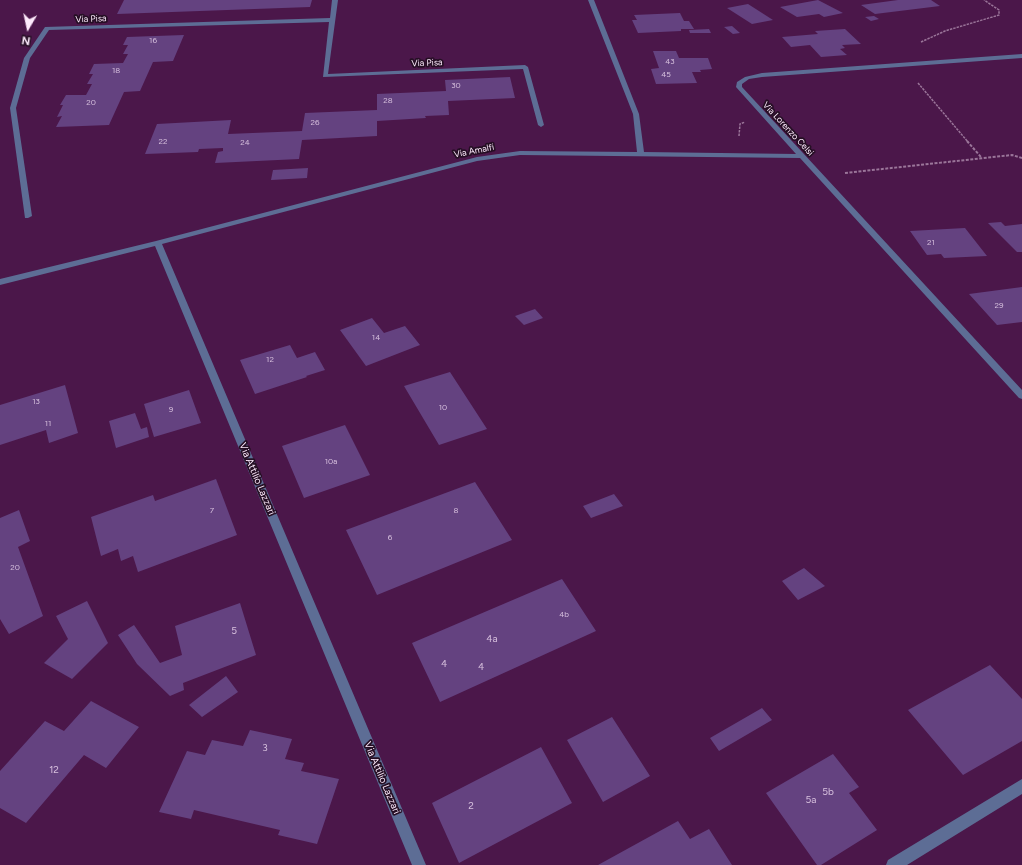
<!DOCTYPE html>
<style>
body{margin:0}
#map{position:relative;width:1022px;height:865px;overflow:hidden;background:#4b174a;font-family:Figtree,sans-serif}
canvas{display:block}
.north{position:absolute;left:8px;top:8px;width:40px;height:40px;-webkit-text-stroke:3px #250f24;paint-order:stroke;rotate:189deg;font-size:11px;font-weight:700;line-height:16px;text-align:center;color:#fdeafc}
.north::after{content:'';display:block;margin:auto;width:14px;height:18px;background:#fdeafc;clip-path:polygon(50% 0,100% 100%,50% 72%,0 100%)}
</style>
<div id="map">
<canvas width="1022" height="865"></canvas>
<div class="north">N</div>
</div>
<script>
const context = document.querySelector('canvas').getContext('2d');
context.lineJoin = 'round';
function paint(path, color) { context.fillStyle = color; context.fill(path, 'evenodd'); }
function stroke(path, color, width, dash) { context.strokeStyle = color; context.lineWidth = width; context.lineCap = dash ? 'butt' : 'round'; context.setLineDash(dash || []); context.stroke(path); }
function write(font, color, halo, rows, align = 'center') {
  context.font = font + ' Figtree,sans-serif'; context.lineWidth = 3.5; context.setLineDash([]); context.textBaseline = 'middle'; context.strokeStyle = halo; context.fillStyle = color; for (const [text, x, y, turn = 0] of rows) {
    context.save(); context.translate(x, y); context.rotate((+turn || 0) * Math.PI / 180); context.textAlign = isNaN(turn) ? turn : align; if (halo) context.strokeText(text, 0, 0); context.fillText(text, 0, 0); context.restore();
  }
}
const building = new Path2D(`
 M124,0h188l-2,7 -193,7z
 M818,0l25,13 -19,4 -5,-3 -22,3 -17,-10z
 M898,0h33l9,6 -65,8 -14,-9z
 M748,4l25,16 -21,4 -25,-16z
 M680,13l4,8h5l5,8h-13v2l-43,2 -6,-13h5l-3,-5z
 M874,16l5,3 -8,2 -6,-4z
 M732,26l8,7 -7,1 -9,-7z
 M709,29l2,4h-21l-1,-3z
 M845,29l16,15 -19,1 3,3 -5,1 7,6 -26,2 -11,-12 -19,2 -9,-10 36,-3 -3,-3z
 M184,35l-11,26 -20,1 -13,29 -16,1 -15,33 -53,2 6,-11 -5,1 6,-12h-3l6,-10h20l6,-11h-5l6,-10h-4l5,-10 29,-1 5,-9h-5l5,-9h-5l4,-8z
 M653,51h23l3,7h29l4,11 -12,1 1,2h-9l5,11 -41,1 -5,-15 8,-1z
 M510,77l5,21 -67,3 1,14 -24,1 1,2 -49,3v15l-75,4 -3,19 -84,4 3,-11 5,-1v-3l-24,1 -1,3 -53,2 12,-30 74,-4 -3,14 74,-3 3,-18 72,-3v-16l69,-3 -1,-11z
 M308,168l-1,10 -36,2 2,-10z
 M1001,222l4,4 17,-2v28h-5l-29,-29z
 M965,228l22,28 -43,2 -3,-4 -14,1 -17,-24z
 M1022,287v35l-25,3 -28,-31z
 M535,309l8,9 -19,7 -9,-9z
 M372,318l12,15 21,-7 15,19 -54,21 -26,-36z
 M290,345l7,13 18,-6 10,18 -19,6 1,1 -52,17 -15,-34z
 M450,372l37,57 -48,16 -35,-59z
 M65,385l13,48 -29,10 -3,-13 -46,15v-40z
 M189,390l12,33 -47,14 -10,-33z
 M135,413l6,16 6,-2 2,10 -33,11 -7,-27z
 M345,425l25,50 -66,23 -22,-52z
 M216,479l21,56 -99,37 -5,-16 -12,5 -3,-12 -17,7 -10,-39 62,-22 2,6z
 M475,482l37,58 -135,55 -31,-65z
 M614,494l9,12 -32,12 -8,-12z
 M19,510l11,31 -12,6 25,69 -34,18 -9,-15v-101z
 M804,568l21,18 -27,14 -16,-19z
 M562,579l34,52 -156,71 -28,-59z
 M87,601l21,42 -36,36 -28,-16 24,-24 -12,-23z
 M240,603l16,52 -73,28 1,7 -14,6 -33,-32 -19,-29 16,-10 26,38 22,-8 -7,-29z
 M990,665l32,34v42l-59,34 -55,-65z
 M226,676l12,16 -36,25 -13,-12z
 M91,701l48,26 -33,41 -22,-13 -58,68 -26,-15v-37l45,-50 19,10z
 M762,708l10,12 -53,31 -9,-13z
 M612,717l38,59 -47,26 -36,-62z
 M250,730l42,9 -7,20 19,4 -3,8 38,8 -22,65 -39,-9 2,-5 -86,-20 -3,9 -32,-7 28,-61 18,4 7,-15 31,6z
 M541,747l31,56 -113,60 -27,-60z
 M833,754l26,33 -10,6 28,37 -56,35h-4l-51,-72z
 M678,821l12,18 19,-10 23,36h-134z`);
const pathFar1 = new Path2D(`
 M921,42l24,-11 54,-16v-5l-15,-10
 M918,83l50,59
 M739,136l1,-12 5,-2`);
const path = new Path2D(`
 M967,141l14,16
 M845,173l167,-18 10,3`);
const street = new Path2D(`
 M332,0h6l-10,74 197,-9 3,2 16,58 -3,2 -3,-2 -15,-56 -200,8 6,-55 -280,8 -19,28 -14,50 16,108 -4,2h-3l-15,-110 14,-50 21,-31 285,-9z
 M588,0h6l45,114 5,38 152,2 -60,-67 1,-5 8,-5 17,-4 260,-19v4l-260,19 -13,2 -7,5v3l280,303v9l-3,-1 -219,-240 -280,-3 -43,6 -315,83 264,621h-14l-257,-619 -155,39v-6l156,-38 321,-84 43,-6 117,1 -4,-38z
 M1022,779v15l-115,71h-21l2,-5z`);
const numberNames = [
 ["16",153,41],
 ["43",670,62],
 ["18",116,71],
 ["45",666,75],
 ["30",456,86],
 ["28",388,101],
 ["20",91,103],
 ["26",315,123],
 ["22",163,142],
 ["24",245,143],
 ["21",931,243],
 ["29",999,306],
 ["14",376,338],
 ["12",270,360],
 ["13",36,402],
 ["10",443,408],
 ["9",171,410],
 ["11",48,424],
 ["10a",331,462],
 ["7",212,511],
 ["8",456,511],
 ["6",390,538],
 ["20",15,568],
 ["4b",564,615]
];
const farStreetnames = [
 ["Via Pisa",91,19,-2],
 ["Via Pisa",427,63,-2],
 ["Via Lorenzo Celsi",788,129,47],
 ["Via Amalfi",474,151,-11]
];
const streetNames = [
 ["Via Attilio Lazzari",257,479,67],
 ["Via Attilio Lazzari",382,778,67]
];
const nearNumbernames = [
 ["5",234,631],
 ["4a",492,639],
 ["4",444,664],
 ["4",481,667],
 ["3",265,748],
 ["12",54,770],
 ["5b",828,792],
 ["5a",811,800],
 ["2",471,806]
];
paint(building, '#644280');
stroke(pathFar1, '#9a7599', 1.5, [2.5, 1]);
stroke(path, '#9a7599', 2, [3, 1.5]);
paint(street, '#5d6d95');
write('8px', '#d7c0dd', null, numberNames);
write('9px', '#fdeafc', '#250f24', farStreetnames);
write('10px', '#fdeafc', '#250f24', streetNames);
write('10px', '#d7c0dd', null, nearNumbernames);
</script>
